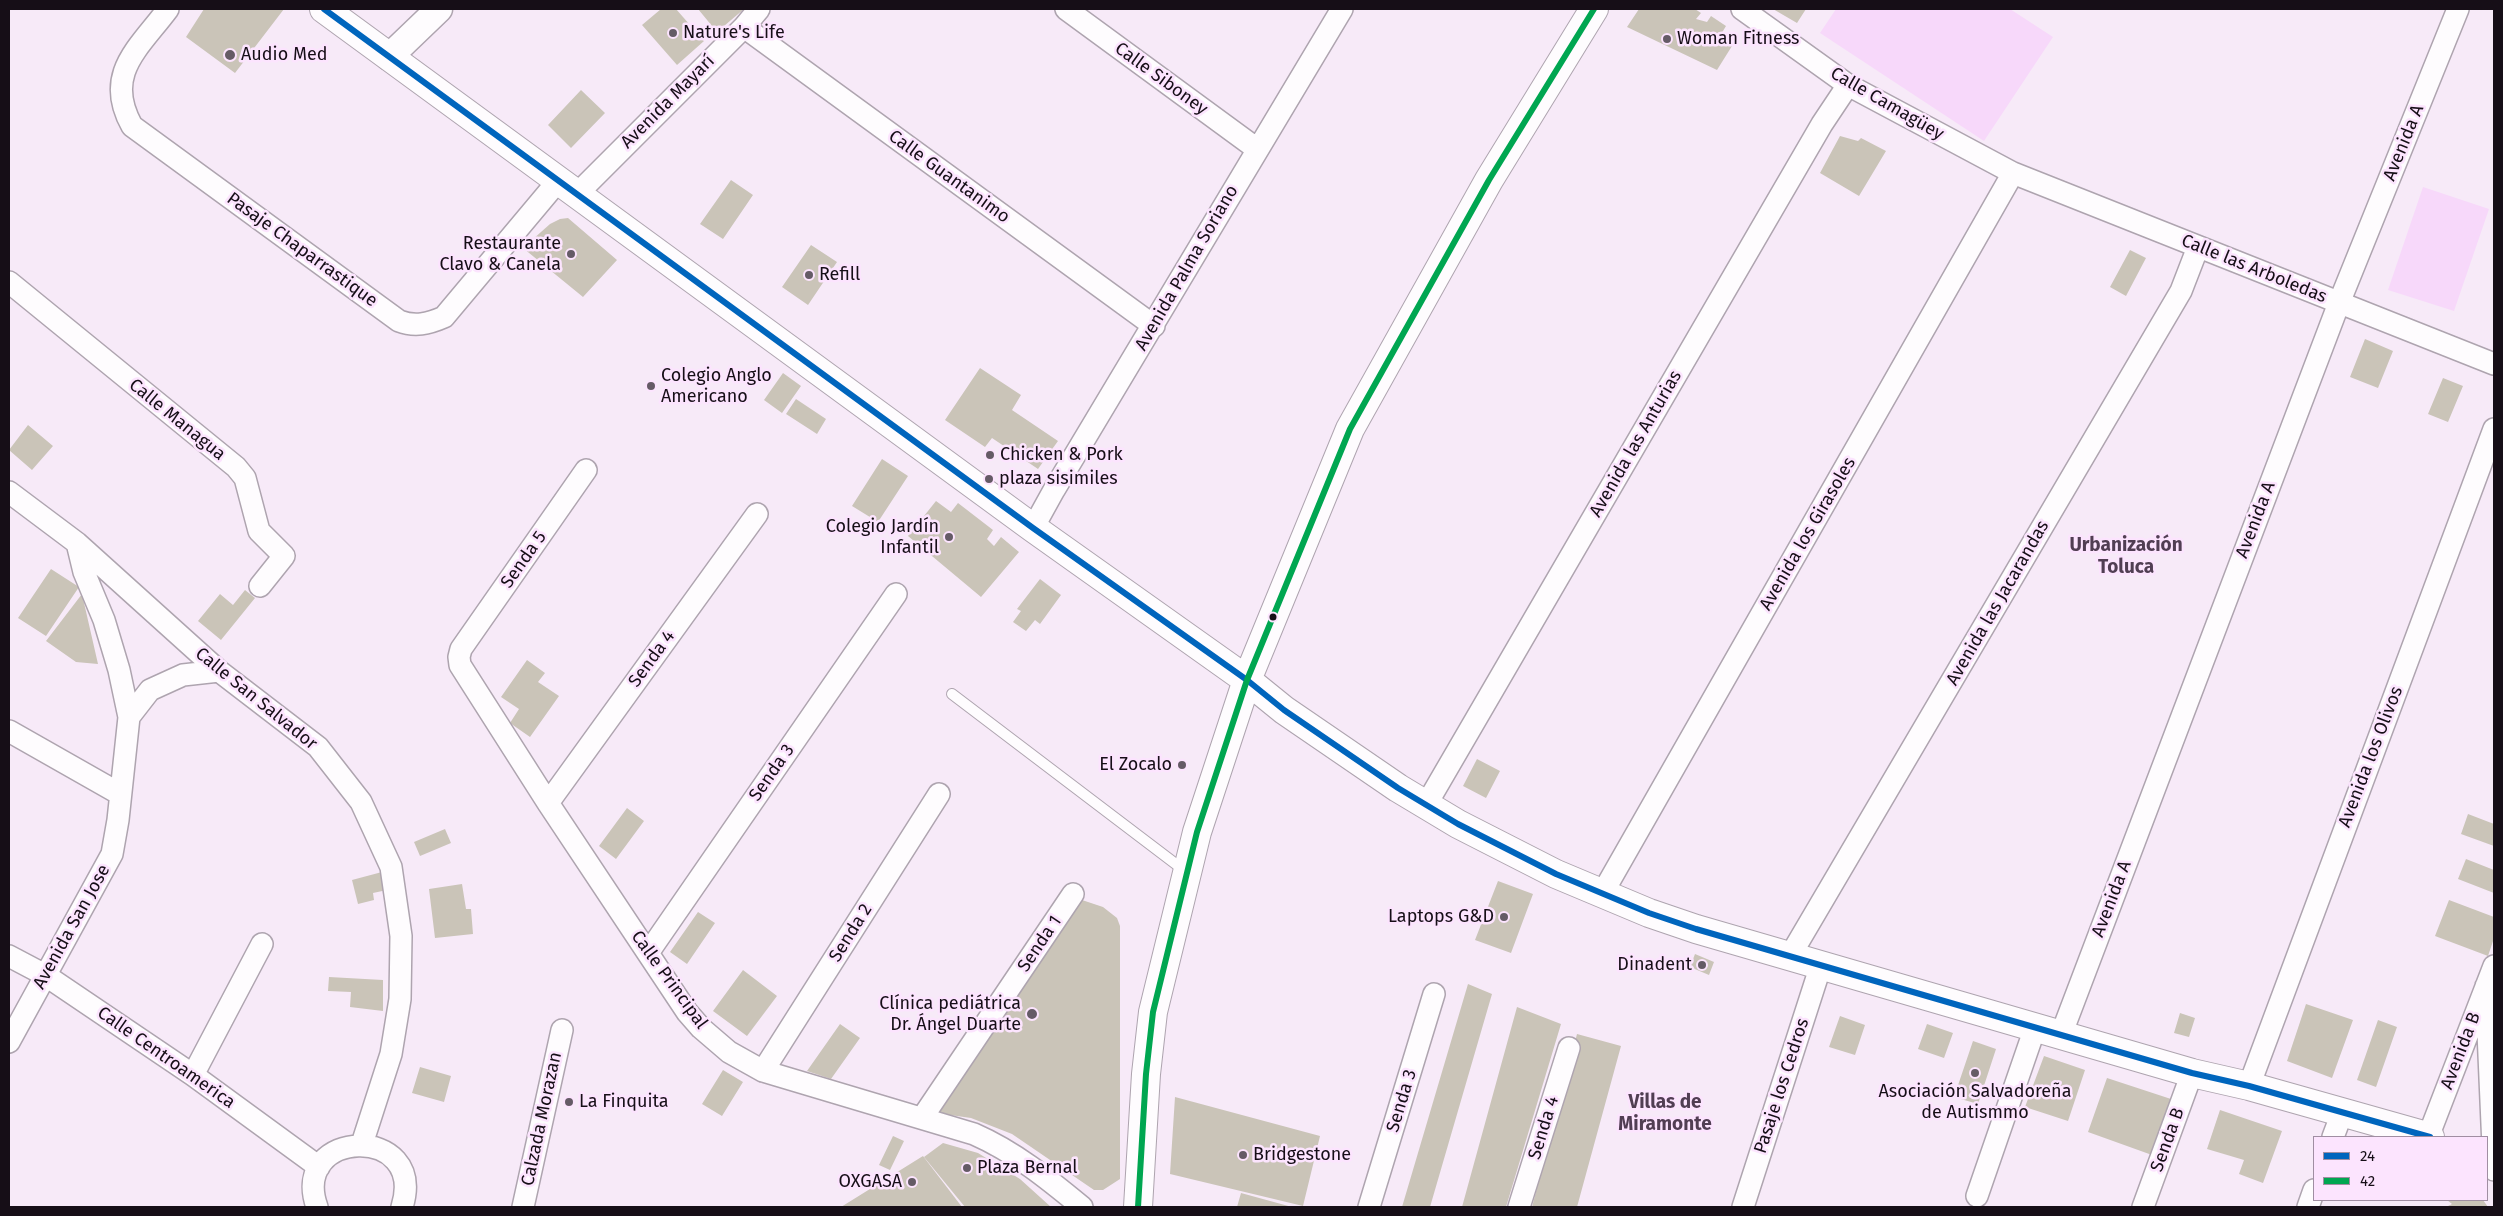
<!DOCTYPE html>
<meta charset="utf-8">
<style>
body{margin:0}
#map{position:relative;width:2503px;height:1216px;overflow:hidden;background:#f7eaf8;font-family:"Fira Sans",sans-serif}
canvas{display:block}
.frame{position:absolute;inset:0;border:10px solid #160e17;pointer-events:none}
.legend{position:absolute;left:2313px;top:1136px;width:175px;height:65px;box-sizing:border-box;background:#fce4fe;border:1px solid #a08ea2;margin:0;padding:6px 9px;list-style:none;font-size:15px;color:#160e17}
.legend li{display:flex;align-items:center;gap:10px;height:25px}
.legend b{width:25px;border:1px solid #a08ea2}
</style>
<div id="map">
<canvas width="2503" height="1216"></canvas>
<div class="frame"></div>
<ul class="legend">
<li><b style="height:6px;background:#0065bd"></b>24</li>
<li><b style="height:6px;background:#00a651"></b>42</li>
</ul>
</div>
<script>
const context = document.querySelector('canvas').getContext('2d');
context.lineJoin = 'round';
function paint(path, color) { context.fillStyle = color; context.fill(path, 'evenodd'); }
function stroke(path, color, width, dash) { context.strokeStyle = color; context.lineWidth = width; context.lineCap = dash ? 'butt' : 'round'; context.setLineDash(dash || []); context.stroke(path); }
function write(font, color, halo, rows, align = 'center') {
  context.font = font + ' "Fira Sans",sans-serif'; context.lineWidth = 5; context.setLineDash([]); context.textBaseline = 'middle'; context.strokeStyle = halo; context.fillStyle = color; for (const [text, x, y, turn = 0] of rows) {
    context.save(); context.translate(x, y); context.rotate((+turn || 0) * Math.PI / 180); context.textAlign = isNaN(turn) ? turn : align; if (halo) context.strokeText(text, 0, 0); context.fillText(text, 0, 0); context.restore();
  }
}
const green = new Path2D(`
 M1836,9h174l43,28 -69,104 -164,-108z
 M2423,187l66,22 -35,102 -66,-21z`);
const building = new Path2D(`
 M204,9h80l-49,64 -49,-36z
 M661,9h15l28,32 -27,24 -35,-40z
 M698,9h46l-27,23z
 M1639,9h56l6,4 -5,6 11,3 4,-6 15,10 -6,10 12,10 -15,24 -90,-43z
 M1773,9h33l-9,14z
 M581,90l24,23 -34,35 -23,-23z
 M1840,136l18,5 3,-3 25,13 -27,45 -39,-23z
 M731,180l22,15 -30,44 -23,-15z
 M568,218l49,42 -34,37 -60,-49 27,-24 10,-5z
 M811,245l26,17 -29,43 -26,-18z
 M2130,250l16,8 -20,38 -16,-9z
 M2365,339l28,12 -15,37 -28,-11z
 M980,368l41,27 -9,15 46,31 -20,28 -46,-31 -7,9 -40,-27z
 M783,373l18,13 -19,27 -18,-13z
 M2443,378l20,8 -15,36 -20,-8z
 M796,399l30,20 -9,15 -31,-20z
 M28,425l25,21 -21,24 -23,-20z
 M882,459l26,17 -30,46 -26,-16z
 M936,501l15,11 7,-9 35,27 -6,9 7,7 7,-9 18,15 -38,45 -73,-61z
 M51,569l28,18 -33,49 -28,-18z
 M1040,579l21,16 -21,29 -5,-4 -9,11 -13,-9 8,-11 -4,-2z
 M245,590l10,8 -34,42 -23,-19 22,-27 13,11z
 M82,594l16,70 -22,-2 -30,-21z
 M527,660l18,13 -7,9 21,14 -29,41 -20,-14 9,-14 -18,-12z
 M1477,759l23,12 -14,27 -23,-12z
 M627,808l17,13 -28,38 -17,-13z
 M2468,814l26,10v22l-33,-12z
 M445,829l6,14 -31,13 -6,-14z
 M2466,859l28,11v23l-36,-14z
 M382,872l5,18 -14,3 1,7 -16,4 -6,-24z
 M1498,881l35,13 -22,59 -36,-13z
 M462,884l4,25h5l2,25 -38,4 -6,-49z
 M1082,900l21,7 14,11 3,8v253l-17,11h-9l-82,-56 -41,-16 -35,-5z
 M2449,900l45,17v21l-6,18 -53,-20z
 M698,912l17,11 -28,41 -17,-12z
 M1695,954l19,8 -5,13 -19,-8z
 M743,970l34,26 -30,40 -34,-25z
 M329,977l54,3v31l-33,-4 1,-15 -23,-1z
 M1468,984l24,10 -62,213h-28z
 M2306,1004l47,16 -21,58 -45,-17z
 M1517,1007l44,17 -55,183h-44z
 M2180,1013l15,5 -6,19 -15,-4z
 M1840,1016l25,9 -10,30 -26,-8z
 M2378,1020l19,7 -21,60 -19,-7z
 M840,1024l20,14 -29,41 -24,-8z
 M1927,1024l26,9 -9,25 -26,-9z
 M1577,1034l44,12 -44,161h-45z
 M1973,1041l23,8 -18,55 -24,-7z
 M2044,1056l41,14 -17,51 -43,-14z
 M420,1067l31,9 -7,26 -32,-9z
 M723,1070l20,12 -21,34 -20,-12z
 M2107,1078l64,21 -19,56 -64,-23z
 M1175,1097l145,39 -17,70 -133,-32z
 M2220,1110l62,21 -19,52 -24,-9 5,-14 -37,-11z
 M893,1136l11,5 -14,29 -11,-5z
 M943,1143l35,10 42,26 31,28h-86l-41,-50z
 M923,1156l39,51h-121z
 M1241,1193l51,14h-55z
 M2447,1200h36l5,7h-42l6,-3z`);
const service = new Path2D(`
 M952,694l233,177`);
const minor = new Path2D(`
 M168,9c-29,39 -65,65 -36,117l267,195c16,6 29,3 45,-4l114,-136
 M1066,9l191,140
 M1742,9l106,76 165,88 481,191
 M744,27l410,299
 M576,195l168,-168 15,-18
 M9,282l227,185 9,11 14,53 25,25 -24,30
 M586,470l-125,179 -2,8 1,8 88,138 139,209 14,16 28,24 34,19 211,63c41,18 74,45 108,73
 M9,492l68,51 142,128 99,76 43,55 30,65 10,69 -1,63 -9,55 -29,90
 M1033,528l21,-38 288,-481
 M129,717l21,-27 33,-15 36,-4
 M9,731l111,63
 M548,803l209,-289
 M1426,805l396,-681 26,-39
 M1602,894l411,-721
 M648,953l248,-359
 M9,956l36,19 148,100 126,92
 M1790,956l391,-665 17,-44
 M2486,986l8,184
 M2061,1035l278,-732 119,-294
 M9,1042l103,-188 6,-34 11,-103 -10,-47 -15,-50 -20,-48 -7,-29
 M763,1071l176,-277
 M193,1075l69,-131
 M2249,1086l245,-657
 M922,1118l151,-224
 M2333,1137l9,-24
 M2428,1137l66,-171
 M1977,1196l58,-168
 M317,1207c-28,-79 111,-84 85,0
 M523,1207l39,-177
 M1369,1207l65,-213
 M1519,1207l50,-159
 M1743,1207l78,-242
 M2143,1207l49,-134
 M2308,1207l6,-17`);
const tertiary = new Path2D(`
 M389,57l50,-48`);
const secondary = new Path2D(`
 M324,9l709,519 214,152 37,30 114,78 60,36 98,50 93,39 47,16 496,144 57,13 181,51
 M2487,1152l7,2
 M1138,1207l8,-133 7,-62 44,-180 50,-152 103,-251 139,-249 105,-171`);
const bus1 = new Path2D(`
 M324,9l709,519 214,152 37,30 114,78 60,36 98,50 93,39 47,16 496,144 57,13 181,51`);
const bus2 = new Path2D(`
 M1138,1207l8,-133 7,-62 44,-180 50,-152 103,-251 139,-249 105,-171`);
const markers = [
 [673,33,5,"#655b66"],
 [1667,39,5,"#655b66"],
 [230,55,6,"#655b66"],
 [571,254,5,"#655b66"],
 [809,275,5,"#655b66"],
 [651,386,5,"#655b66"],
 [990,455,5,"#655b66"],
 [989,479,5,"#655b66"],
 [949,537,5,"#655b66"],
 [1273,617,4.5,"#160e17"],
 [1182,765,5,"#655b66"],
 [1504,917,5,"#655b66"],
 [1702,965,5,"#655b66"],
 [1032,1014,6,"#655b66"],
 [1975,1073,5,"#655b66"],
 [569,1102,5,"#655b66"],
 [1243,1155,5,"#655b66"],
 [967,1168,5,"#655b66"],
 [912,1182,5,"#655b66"]
];
const poiNames = [
 ["Nature's Life",683,33],
 ["Woman Fitness",1677,39],
 ["Audio Med",241,55],
 ["Restaurante",561,244,"right"],
 ["Clavo & Canela",561,265,"right"],
 ["Refill",819,275],
 ["Colegio Anglo",661,376],
 ["Americano",661,397],
 ["Chicken & Pork",1000,455],
 ["plaza sisimiles",999,479],
 ["Colegio Jardín",939,527,"right"],
 ["Infantil",939,548,"right"],
 ["El Zocalo",1172,765,"right"],
 ["Laptops G&D",1494,917,"right"],
 ["Dinadent",1692,965,"right"],
 ["Clínica pediátrica",1021,1004,"right"],
 ["Dr. Ángel Duarte",1021,1025,"right"],
 ["Asociación Salvadoreña",1975,1092,"center"],
 ["de Autismmo",1975,1113,"center"],
 ["La Finquita",579,1102],
 ["Bridgestone",1253,1155],
 ["Plaza Bernal",977,1168],
 ["OXGASA",902,1182,"right"]
];
const streetNames = [
 ["Calle Siboney",1161,79,36],
 ["Avenida Mayarí",668,102,-45],
 ["Calle Camagüey",1887,104,30],
 ["Avenida A",2404,143,-68],
 ["Calle Guantanimo",949,177,36],
 ["Pasaje Chaparrastique",302,250,36],
 ["Avenida Palma Soriano",1187,268,-60],
 ["Calle las Arboledas",2254,269,22],
 ["Calle Managua",177,420,39],
 ["Avenida las Anturias",1636,444,-60],
 ["Avenida A",2256,520,-69],
 ["Avenida los Girasoles",1808,534,-60],
 ["Senda 5",524,560,-55],
 ["Avenida las Jacarandas",1998,603,-60],
 ["Senda 4",652,659,-54],
 ["Calle San Salvador",256,699,39],
 ["Avenida los Olivos",2371,757,-69],
 ["Senda 3",772,773,-55],
 ["Avenida A",2112,899,-69],
 ["Avenida San Jose",72,927,-61],
 ["Senda 2",851,933,-58],
 ["Senda 1",1040,944,-56],
 ["Calle Principal",669,980,54],
 ["Avenida B",2461,1051,-69],
 ["Calle Centroamerica",166,1058,35],
 ["Pasaje los Cedros",1782,1086,-72],
 ["Senda 3",1402,1101,-73],
 ["Calzada Morazan",542,1119,-78],
 ["Senda 4",1544,1128,-73],
 ["Senda B",2168,1140,-70]
];
const neighbourhoodNames = [
 ["Urbanización",2126,546],
 ["Toluca",2126,568],
 ["Villas de",1665,1103],
 ["Miramonte",1665,1125]
];
paint(green, '#f7d8fa');
paint(building, '#cac4b8');
stroke(service, '#aea4af', 12);
stroke(minor, '#aea4af', 24);
stroke(tertiary, '#aea4af', 29);
stroke(secondary, '#aea4af', 30);
stroke(service, '#fefcfe', 10);
stroke(minor, '#fefcfe', 21);
stroke(tertiary, '#fefcfe', 26);
stroke(secondary, '#fefcfe', 28);
stroke(bus1, '#0065bd', 6);
stroke(bus2, '#00a651', 6);
for (const [x, y, r, color] of markers) { const dot = new Path2D(); dot.arc(x, y, r, 0, 2 * Math.PI); context.fillStyle = color; context.fill(dot); stroke(dot, '#fce4fe', 2); }
write('18px', '#160e17', '#fce4fe', poiNames, 'left');
write('18px', '#160e17', '#fce4fe', streetNames);
write('bold 19px', '#513e53', '#fce4fe', neighbourhoodNames);
</script>
